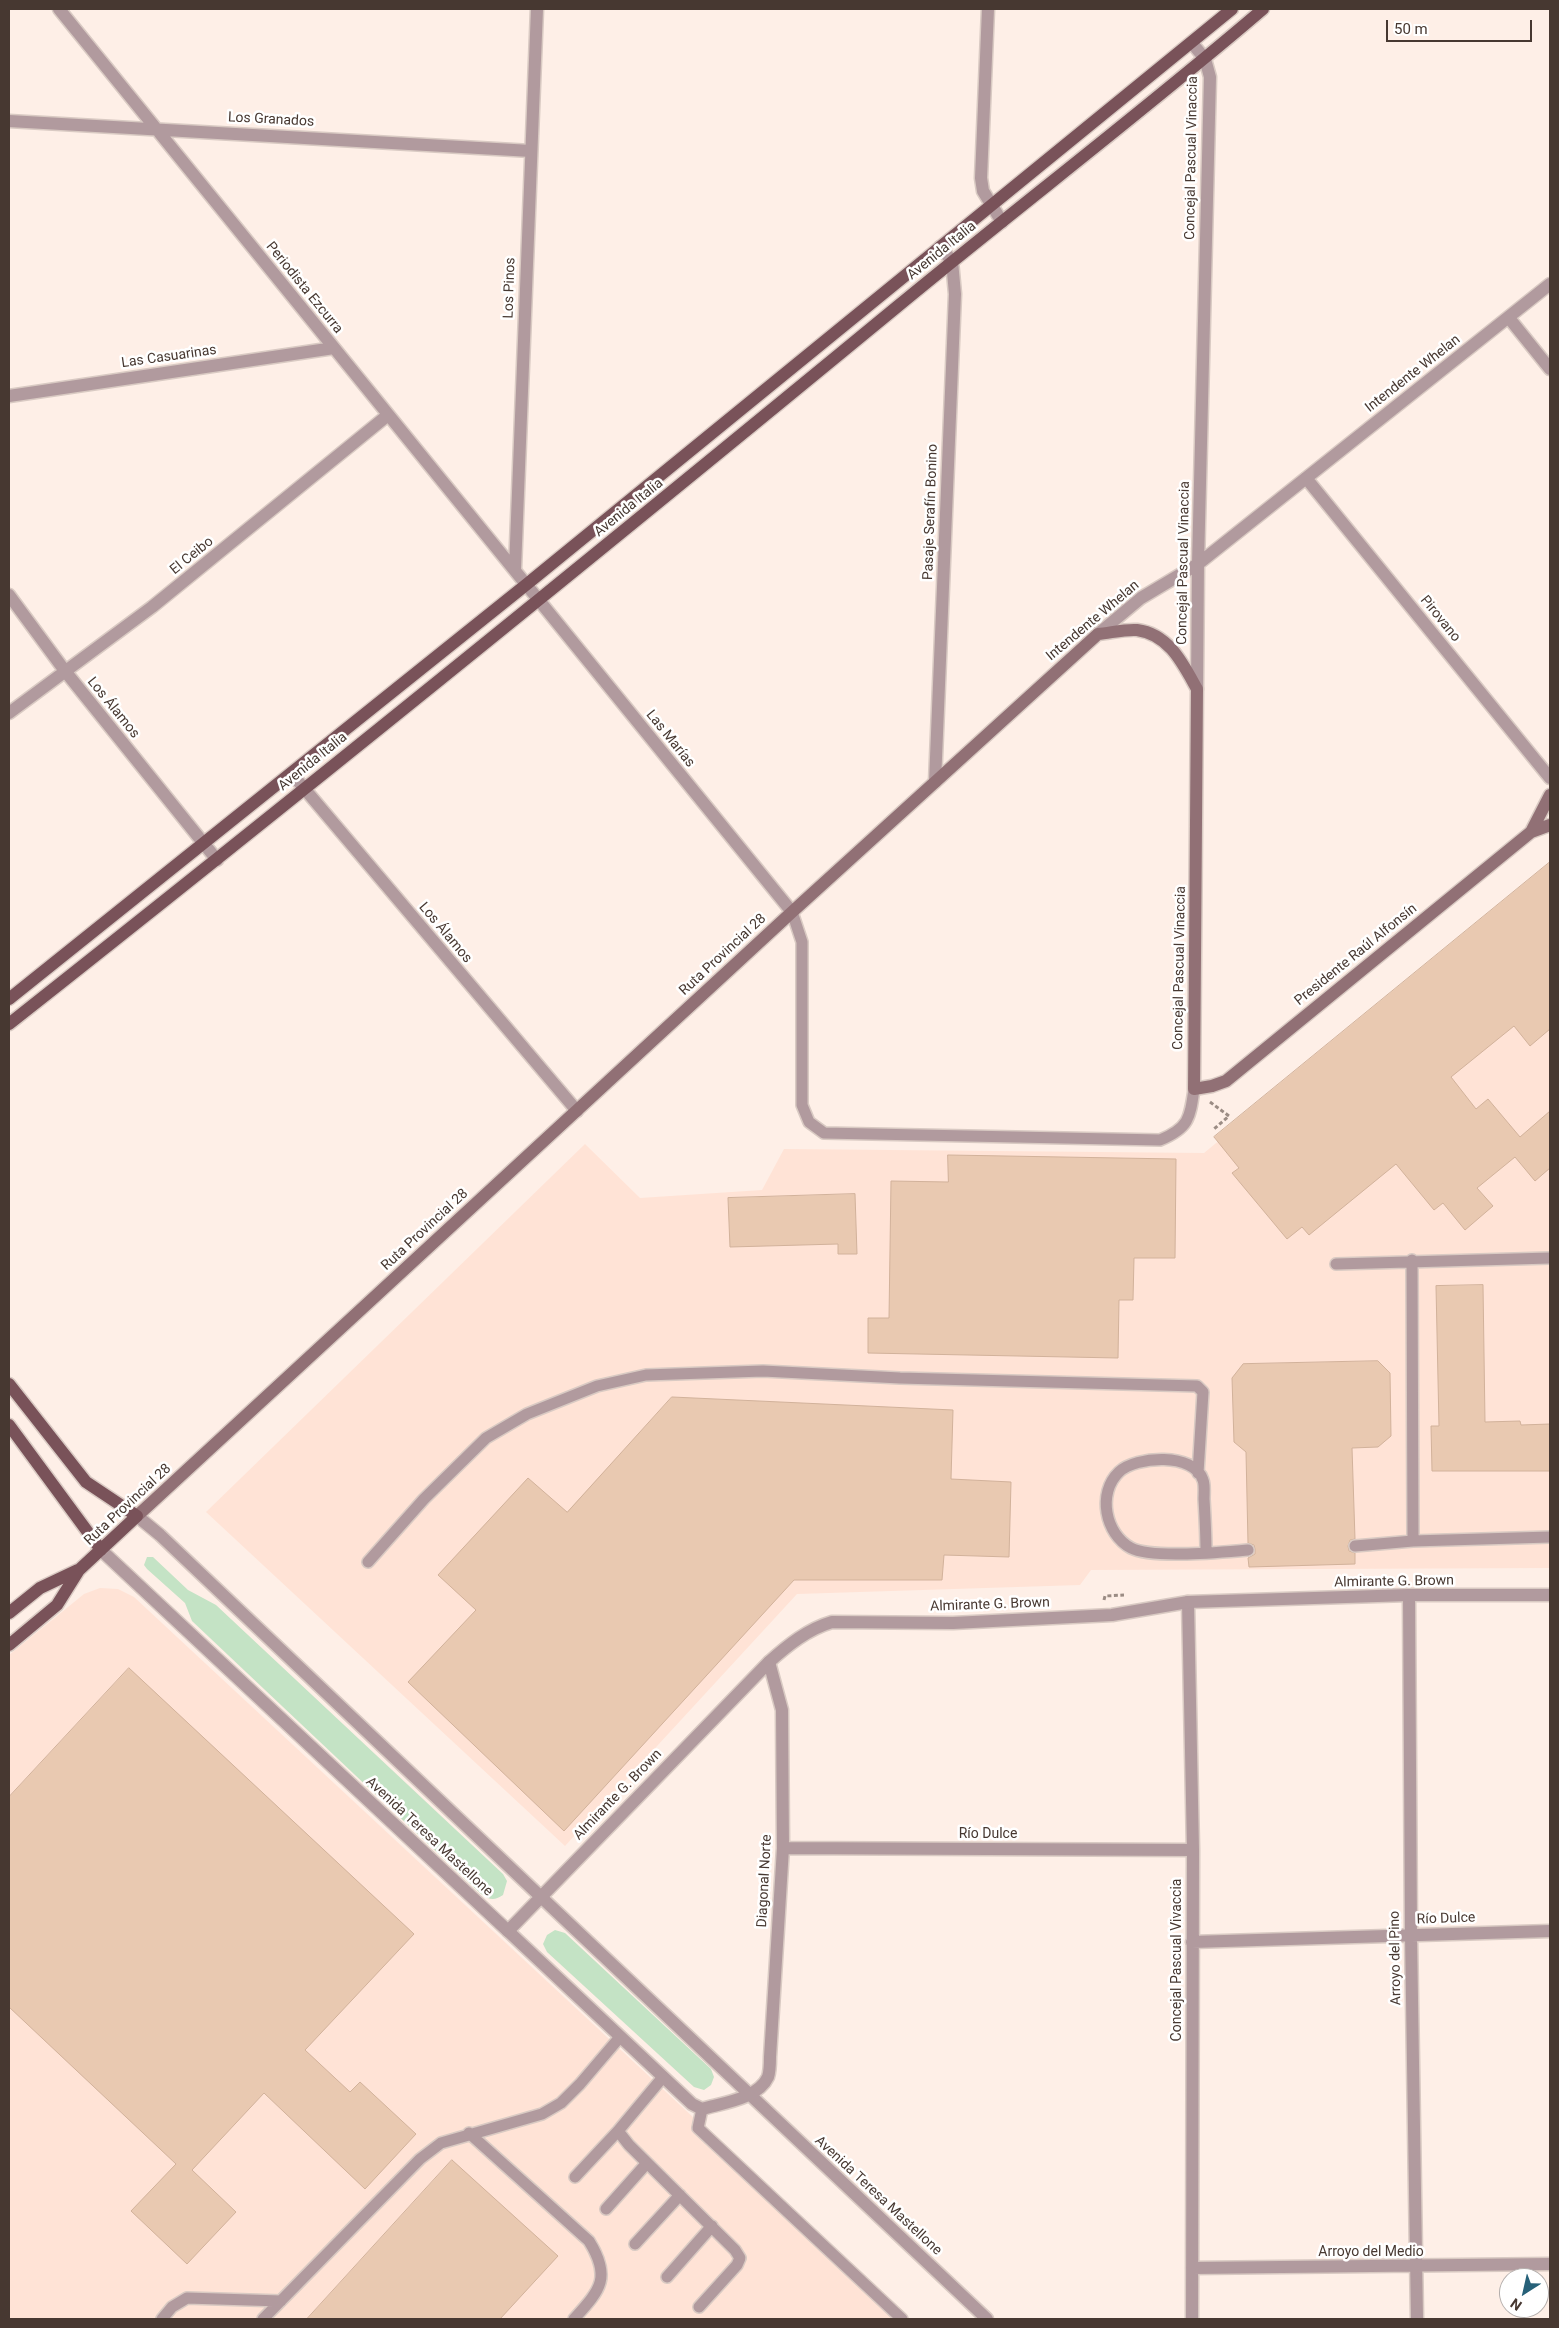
<!DOCTYPE html>
<meta charset="utf-8">
<style>
body{margin:0}
#map{position:relative;width:1559px;height:2328px;overflow:hidden;background:#feefe7;font-family:Roboto,sans-serif}
canvas{display:block}
.frame{position:absolute;inset:0;border:10px solid #473831;pointer-events:none}
.north{position:absolute;left:1499px;top:2268px;width:50px;height:50px;box-sizing:border-box;background:#fff;border:1px solid #b5afad;border-radius:50%;rotate:215deg;font-size:14px;font-weight:700;line-height:20px;text-align:center;color:#473831}
.north::after{content:'';display:block;margin:auto;width:18px;height:22px;background:#276179;clip-path:polygon(50% 0,100% 100%,50% 72%,0 100%)}
.scale{position:absolute;left:1386px;top:20px;width:146px;height:22px;box-sizing:border-box;border:2px solid #473831;border-top:0;padding-left:6px;font-size:15px;line-height:18px;white-space:nowrap;color:#473831;-webkit-text-stroke:4px #fff;paint-order:stroke}
</style>
<div id="map">
<canvas width="1559" height="2328"></canvas>
<div class="frame"></div>
<div class="north">N</div>
<div class="scale">50 m</div>
</div>
<script>
const context = document.querySelector('canvas').getContext('2d');
context.lineJoin = 'round';
function paint(path, color) { context.fillStyle = color; context.fill(path, 'evenodd'); }
function stroke(path, color, width, dash) { context.strokeStyle = color; context.lineWidth = width; context.lineCap = dash ? 'butt' : 'round'; context.setLineDash(dash || []); context.stroke(path); }
function write(font, color, halo, rows, align = 'center') {
  context.font = font + ' Roboto,sans-serif'; context.lineWidth = 5; context.setLineDash([]); context.textBaseline = 'middle'; context.strokeStyle = halo; context.fillStyle = color; for (const [text, x, y, turn = 0] of rows) {
    context.save(); context.translate(x, y); context.rotate((+turn || 0) * Math.PI / 180); context.textAlign = isNaN(turn) ? turn : align; if (halo) context.strokeText(text, 0, 0); context.fillText(text, 0, 0); context.restore();
  }
}
const built = new Path2D(`
 M1550,868v700l-459,2 -11,15 -283,9 -232,252 -359,-334 379,-368 55,54 122,-8 22,-41 420,4z
 M100,1588l18,1 16,8 776,722h-901v-664l75,-61z`);
const green = new Path2D(`
 M147,1557h6l35,33 28,15 287,269 4,7 -4,14c-9,6 -13,5 -22,-1l-289,-273 -7,-18 -38,-34 -3,-4z
 M555,1930l10,3 146,136 3,8 -3,8 -7,5 -10,-3 -147,-135 -4,-8 4,-9z`);
const building = new Path2D(`
 M1550,862v167l-20,17 -16,-20 -63,51 25,32 12,-10 32,38 30,-26v57l-15,13 -20,-24 -38,31 16,18 -28,24 -22,-27 -9,7 -38,-46 -87,71 -7,-8 -15,12 -55,-66 7,-5 -25,-31z
 M948,1155l228,4 -1,99h-41l-1,42h-14l-1,58 -250,-5v-35h21l2,-137 57,1z
 M855,1194l2,60h-19v-10l-108,3 -2,-49z
 M1483,1285l2,137 35,-1 1,4 29,-1v47h-118l-1,-45h8l-3,-140z
 M1378,1361l12,12 1,63 -13,11 -26,1 3,91 -5,1 -2,6 1,5 6,2v11l-106,3 -1,-9 7,-4v-5l-1,-4 -6,-2 -2,-91 -12,-10 -2,-64 11,-14z
 M672,1397l281,13 -2,69 60,3 -2,75 -65,-2 -2,25h-148l-230,251 -156,-149 68,-72 -38,-35 90,-97 39,34z
 M129,1668l285,266 -109,116 45,42 10,-10 56,52 -51,55 -101,-96 -72,77 44,42 -49,52 -56,-53 45,-47 -167,-157v-210z
 M452,2160l106,96 -58,63h-193z`);
const path = new Path2D(`
 M1210,1102l19,14 -15,13
 M1104,1600l1,-4 19,-1`);
const service = new Path2D(`
 M792,912l10,30v163l7,17 15,11 336,7c29,-12 30,-22 34,-51
 M1412,1260l1,281
 M1336,1264l214,-6
 M1355,1546l58,-5 137,-4
 M1206,1552c0,-18 -1,-36 -2,-53 0,-6 1,-14 -1,-19 -9,-28 -67,-24 -84,-8 -22,21 -14,62 12,76 21,11 91,4 117,2
 M368,1562l56,-63 62,-61 41,-24 70,-28 49,-11 117,-4 137,7 297,8 6,6 -5,81
 M702,2109l-4,19 204,191
 M618,2131l11,14 106,105 5,8 -3,7 -38,42
 M469,2133l120,108c23,37 11,49 -15,78
 M575,2177l43,-46 45,-54
 M606,2209l41,-46
 M635,2244l45,-49
 M667,2277l45,-51
 M162,2319l10,-12 15,-9 94,3
 M263,2319l157,-160 21,-16 101,-29 19,-11 19,-19 40,-47`);
const minor = new Path2D(`
 M59,9l733,903
 M988,9l-7,169 2,13 19,31
 M1192,43l13,16 5,18 -12,487 -1,125
 M9,121l522,30
 M1509,318l41,51
 M9,396l325,-48
 M1306,478l244,300
 M515,569l22,-560
 M9,595l56,76 152,189
 M1098,634l43,-36 57,-34 352,-280
 M9,713l143,-106 236,-192
 M292,774l285,337
 M935,782l20,-488 -3,-33 -12,-14
 M1409,1595l2,340 6,384
 M1188,1602l5,248 -1,469
 M783,1848l410,2
 M540,1896l447,423
 M508,1931l184,173 10,5c20,-6 56,-10 66,-32 2,-6 2,-14 2,-20l13,-209 -1,-138 -13,-48
 M1192,1942l358,-11
 M1192,2268l358,-4`);
const tertiary = new Path2D(`
 M137,1516l23,19 380,361
 M101,1550l407,381 261,-269c19,-17 39,-33 63,-40l121,1 159,-8 76,-13 221,-7h141`);
const secondary = new Path2D(`
 M1531,832l19,-37
 M137,1516l655,-604 306,-278c12,-1 27,-5 39,-4 32,4 46,34 60,59l-3,400 18,-3 14,-5 305,-249 19,-7`);
const primary = new Path2D(`
 M9,999l518,-415 705,-575
 M9,1024c299,-236 595,-476 889,-718 121,-100 246,-195 365,-297
 M9,1384l77,98 51,34 -58,54 -22,35 -48,40
 M9,1425l92,125
 M9,1613l31,-25 38,-18`);
const streetNames = [
 ["Los Granados",271,120,3],
 ["Concejal Pascual Vinaccia",1192,158,-89],
 ["Avenida Italia",942,251,-39],
 ["Periodista Ezcurra",304,288,51],
 ["Los Pinos",510,288,-88],
 ["Las Casuarinas",169,357,-8],
 ["Intendente Whelan",1413,374,-38],
 ["Avenida Italia",629,508,-39],
 ["Pasaje Serafín Bonino",931,512,-88],
 ["El Ceibo",192,556,-39],
 ["Concejal Pascual Vinaccia",1184,563,-89],
 ["Pirovano",1440,619,51],
 ["Intendente Whelan",1093,621,-40],
 ["Los Álamos",113,708,51],
 ["Las Marías",670,739,51],
 ["Avenida Italia",313,762,-39],
 ["Los Álamos",445,933,50],
 ["Ruta Provincial 28",723,955,-43],
 ["Presidente Raúl Alfonsín",1356,955,-39],
 ["Concejal Pascual Vinaccia",1180,968,-89],
 ["Ruta Provincial 28",425,1230,-43],
 ["Ruta Provincial 28",128,1505,-43],
 ["Almirante G. Brown",1394,1582,-1],
 ["Almirante G. Brown",990,1605,-2],
 ["Almirante G. Brown",618,1795,-46],
 ["Río Dulce",988,1834],
 ["Avenida Teresa Mastellone",429,1837,43],
 ["Diagonal Norte",765,1881,-87],
 ["Río Dulce",1446,1919,-2],
 ["Arroyo del Pino",1396,1958,-91],
 ["Concejal Pascual Vivaccia",1177,1960,-90],
 ["Avenida Teresa Mastellone",878,2196,43],
 ["Arroyo del Medio",1371,2252]
];
paint(built, '#ffe3d6');
paint(green, '#c4e3c5');
paint(building, '#e9c9b1');
stroke(building, '#d2b29b', 1);
stroke(service, '#d9cac3', 14);
stroke(minor, '#d9cac3', 15);
stroke(tertiary, '#d9cac3', 15);
stroke(secondary, '#d9cac3', 15);
stroke(primary, '#d9cac3', 15);
stroke(path, '#9b8c84', 3, [4, 2.5]);
stroke(service, '#b19a9e', 11);
stroke(minor, '#b19a9e', 12);
stroke(tertiary, '#b19a9e', 12);
stroke(secondary, '#917075', 12);
stroke(primary, '#795259', 12);
write('14px', '#473831', '#fff', streetNames);
</script>
